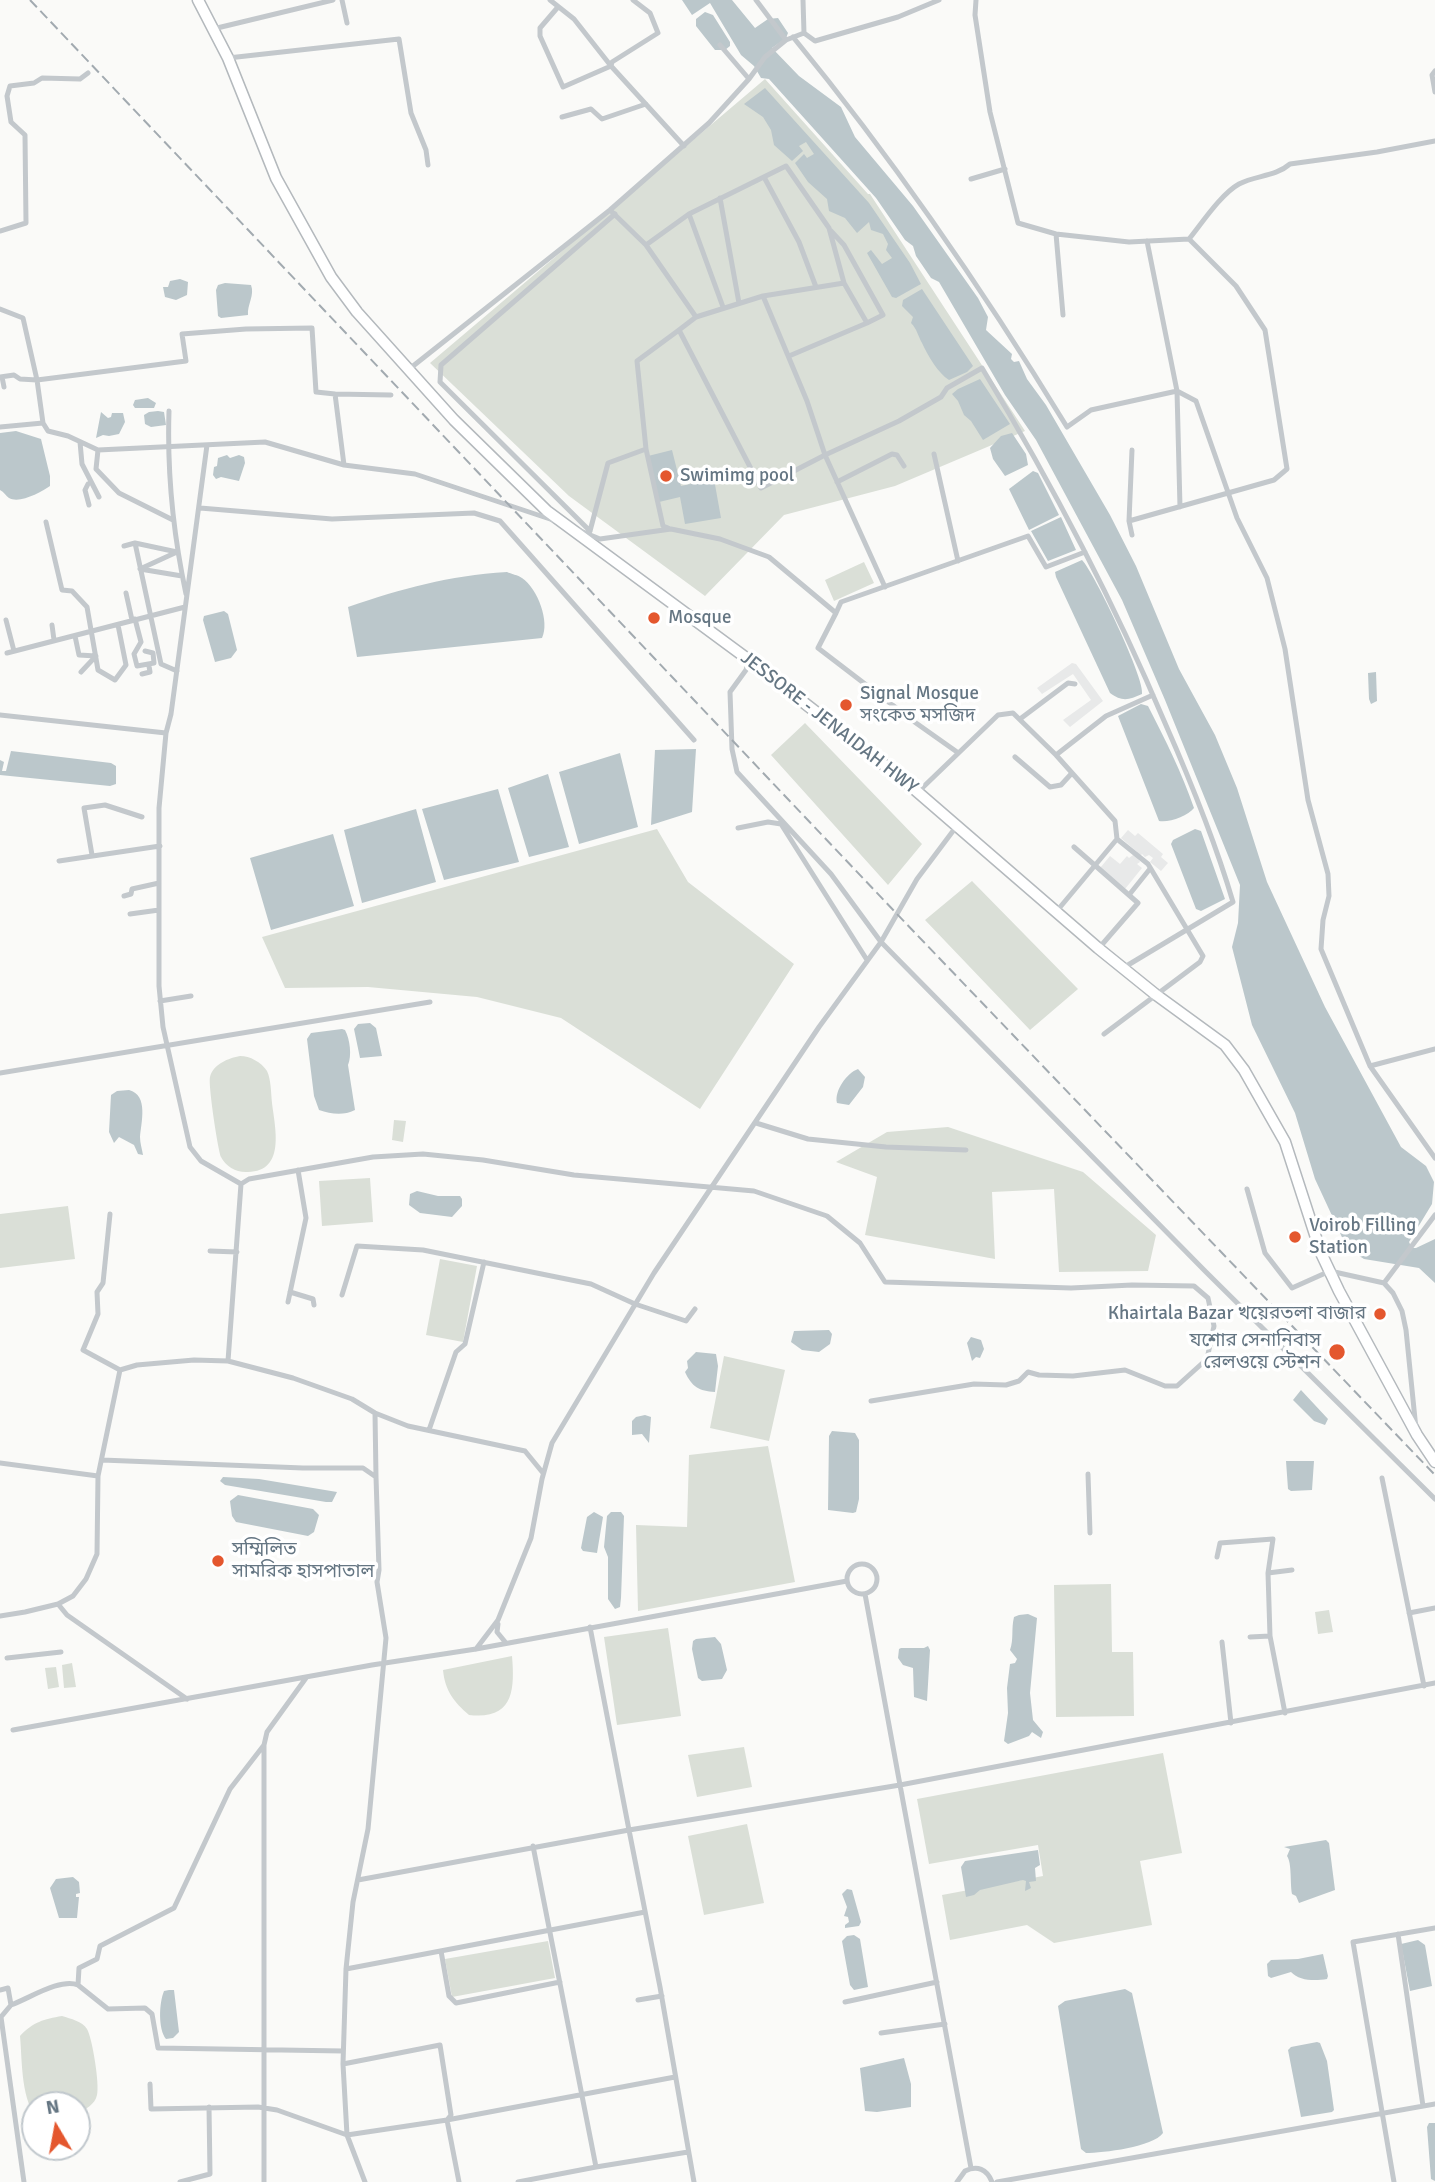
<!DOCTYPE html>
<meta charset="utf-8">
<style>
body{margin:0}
#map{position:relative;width:1435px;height:2182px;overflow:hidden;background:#fafaf8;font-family:Signika,sans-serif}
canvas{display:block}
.north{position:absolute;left:21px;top:2091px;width:70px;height:70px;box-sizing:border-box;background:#fff;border:2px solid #c1c8cd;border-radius:50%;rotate:350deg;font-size:19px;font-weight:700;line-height:28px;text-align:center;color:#657683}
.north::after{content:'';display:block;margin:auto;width:24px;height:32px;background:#e4572e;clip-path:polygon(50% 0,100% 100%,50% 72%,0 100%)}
</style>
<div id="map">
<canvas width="1435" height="2182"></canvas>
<div class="north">N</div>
</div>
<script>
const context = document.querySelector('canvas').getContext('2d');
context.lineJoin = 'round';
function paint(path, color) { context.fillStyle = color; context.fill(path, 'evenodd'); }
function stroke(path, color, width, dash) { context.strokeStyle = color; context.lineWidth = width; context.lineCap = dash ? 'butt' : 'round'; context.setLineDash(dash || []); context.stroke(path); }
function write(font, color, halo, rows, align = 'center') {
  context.font = font + ' Signika,"Noto Sans Bengali",sans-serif'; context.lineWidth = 7; context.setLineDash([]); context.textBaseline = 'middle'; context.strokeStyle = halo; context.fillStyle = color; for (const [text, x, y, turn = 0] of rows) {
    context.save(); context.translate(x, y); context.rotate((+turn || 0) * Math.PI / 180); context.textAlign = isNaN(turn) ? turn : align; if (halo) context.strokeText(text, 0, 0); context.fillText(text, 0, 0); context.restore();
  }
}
const built = new Path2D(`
 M1072,663l4,1 27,37 -33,26 -7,-7 28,-20 -18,-26 -31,20 -5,-6z
 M1128,830l7,6 3,-3 25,21 -2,3 7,6 -7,8 -11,-9 3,-4 -4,-3 -4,2 -3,-3 -4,4 2,4 -3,2 5,4 -17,21 -25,-21 10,-12 10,8 7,-8 2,2 8,-6 -16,-14z`);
const green = new Path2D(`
 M765,79l103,115h2l155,237 -130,55 -111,29 -79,81 -136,-100 -139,-133z
 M864,562l10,21 -40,18 -9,-21z
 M805,723l117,121 -34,41 -117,-130z
 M657,829l31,53 106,82 -94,145 -139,-91 -84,-21 -109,-10 -83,1 -23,-51z
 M972,881l106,108 -48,41 -105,-110z
 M240,1056c10,0 21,6 27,15 4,8 4,22 5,32 3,25 14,68 -24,69 -11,1 -22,-5 -27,-15 -3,-8 -13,-72 -11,-80 3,-13 19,-19 30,-21z
 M394,1120l12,1 -3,21 -11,-2z
 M948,1127l135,45 73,63 -8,36 -89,1 -5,-83 -62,3 3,67 -130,-24 12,-58 -41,-15 51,-30z
 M370,1178l3,44 -51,4 -3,-45z
 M68,1206l7,53 -75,9v-54z
 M440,1259l37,7 -14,76 -37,-7z
 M724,1356l61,14 -16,71 -59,-13z
 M768,1446l27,136 -157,29 -2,-86 51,2 2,-72z
 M1111,1584l1,68h21l1,64 -78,1 -2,-132z
 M1329,1610l4,22 -15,2 -3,-22z
 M668,1628l13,88 -64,9 -13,-88z
 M512,1656c3,35 1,64 -43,59 -15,-13 -24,-24 -26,-45z
 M72,1663l4,24 -12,1 -2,-23z
 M56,1667l3,20 -11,2 -3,-21z
 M744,1747l8,40 -55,10 -9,-42z
 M1163,1753l19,100 -42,8 12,64 -98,18 -27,-18 -77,15 -8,-45 101,-19 -5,-31 -109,19 -12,-65z
 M747,1824l17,79 -60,12 -16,-79z
 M548,1941l7,37 -103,19 -7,-38z
 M62,2016c9,3 20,5 25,13 5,8 13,56 10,66 -2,10 -12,14 -20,19v-9h-42v9c-14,-16 -13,-57 -15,-78 13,-14 24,-17 42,-20z`);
const water = new Path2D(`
 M682,0h50l23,28 13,-9 10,-1 10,15 -2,5 -14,10 27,28 42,31 14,30 58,69 65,92 10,19 -2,13 26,24 -1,5 3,3 5,-1 8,18 19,26 64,110 26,51 43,103 36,66 22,53 30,94 58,125 76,140 25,19 8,16 -2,22 -23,38 3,6h4l19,-9v44l-16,-15 -55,-9 -17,-11 -32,-69 -20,-66 -43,-88 -20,-78 6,-24 2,-38 -75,-185 -43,-100 -86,-160 -31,-45 -66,-113 -8,-4 -15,-22 -3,-10 -8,-6 -29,-42 -107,-119 -8,-1 -7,-12 -13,-11 -31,-52 -18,12z
 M705,12l8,3 17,27v4l-5,4h-10l-19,-24v-7z
 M765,88l104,115 41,60 11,21 -25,14 -4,-1 -25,-44 4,-3 11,14 10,-6 -6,-8 2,-6 -5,-10 -12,-4 -2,-8 -12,11 -12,-15 -16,-7 -2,-12 -19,-17 -13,-19 9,-9 3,4 7,-4 -8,-12 -7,4 4,5 -11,10 -18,-16 -3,-15 -8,-13 -19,-13z
 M180,279l8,3 -1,13 -11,5 -11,-3 -2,-10h5l2,-6z
 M225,283l26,2c4,10 -4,20 -3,30l-27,3 -3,-2 -2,-26 2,-5z
 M922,289l51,77 -6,6 -18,8c-11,-7 -21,-24 -27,-37 -4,-7 -5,-14 -11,-20l2,-6 -11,-11 1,-6z
 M980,379l30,45 -27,16 -12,-19 -7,-6 -6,-14 -6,-7 6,-5z
 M148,398l8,5 -2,5h-19l-2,-3 2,-5z
 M158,411l6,1 2,13 -15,2 -6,-3 -1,-9 5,-3z
 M101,412l7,6 3,-1 1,-4h11l2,9 -6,12 -10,2 -6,-1 -7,3z
 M16,431l25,8 9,37v10c-9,6 -30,18 -41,12 -3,-2 -5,-6 -9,-8v-57z
 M1012,433l14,21 2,11 -23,11 -12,-17 -3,-11 11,-12z
 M672,450l9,36 33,-7 7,39 -36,6 -5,-27 -21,5 -11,-46z
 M227,455l3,3 9,-3 5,2 1,6 -6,18 -18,-4 -5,2 -3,-4 1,-8 3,-1 1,-8z
 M1033,471l5,2 21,42 -30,15 -20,-41z
 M1061,517l15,33 -28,11 -17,-30z
 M1082,560c12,12 64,121 60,134 -13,6 -20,8 -32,-1l-54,-116 -1,-5z
 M507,572c4,2 11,3 15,6 16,11 28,44 20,60l-185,19 -9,-50c56,-19 99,-31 159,-35z
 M224,611l4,3 9,36 -6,8 -16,4 -12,-42 1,-4z
 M1376,672l1,29 -6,3 -2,-5 -1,-26z
 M1141,704l7,2c17,33 34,67 46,102 -6,8 -25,15 -35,13l-41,-105z
 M696,749l-4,63 -41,13 4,-75z
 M11,751l100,12 5,3v18l-6,2 -110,-11v-15l4,2 -2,9h4z
 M620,753l18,74 -59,17 -20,-72z
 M548,774l21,73 -40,10 -21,-69z
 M498,789l21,73 -75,18 -22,-71z
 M416,809l20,73 -74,21 -18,-73z
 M1195,829l6,2 24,68 -24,12 -5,-2 -25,-65 2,-4z
 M333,834l21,72 -83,24 -21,-72z
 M370,1023l6,5 6,28 -22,2 -6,-29 4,-5z
 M342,1029l3,1c5,9 7,26 3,35l7,45c-12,6 -24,4 -36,0l-5,-14 -7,-57 4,-6z
 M858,1069l7,8 -2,10 -14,18 -12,-2c-3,-12 10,-30 21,-34z
 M129,1090c20,5 12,33 11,47 0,6 2,12 3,18l-5,-1 -4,-9 -15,-8 -5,6 -5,-11 2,-37 6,-4z
 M417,1191l21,5h22l2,3v7l-10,11 -32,-4 -11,-8 1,-11z
 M829,1330l3,4 -2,10 -11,8 -17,-2 -11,-8 3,-11z
 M971,1337l10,3 3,9 -4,9 -4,-1 -4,4 -5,-18z
 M696,1352l20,2 2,12 -3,26c-16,-1 -23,-5 -30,-20l3,-4 -1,-7z
 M1301,1390l27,29 -3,6 -11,-4 -21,-21z
 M645,1415l6,2 -2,26 -7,-9 -10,1v-14l4,-4z
 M832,1431l23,2 4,7v59l-3,13 -3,1 -25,-3 1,-74z
 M1286,1461h28l-2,29 -21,1 -3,-2z
 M223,1477l36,2 78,13 -5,10h-6l-101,-17 -5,-4z
 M238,1495l75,14 6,6 -5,17 -6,4 -72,-14 -4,-6 -2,-15z
 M594,1512l9,5 -6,36 -14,-2 -2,-3 6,-31z
 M611,1512h10l3,4 -3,82 -1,9 -5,2 -7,-10v-42l-4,-10 3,-31z
 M1019,1615l9,-1 9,4 -7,75 3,27 10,12 -2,6 -9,-6 -3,4 -21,8 -4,-3 4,-28 -1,-25 3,-24 5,-1 2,-4 -7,-9c4,-11 1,-21 4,-33z
 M715,1637l6,7 6,26 -5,9 -20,2 -4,-3 -6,-29 1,-8 3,-2z
 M928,1646l2,4 -3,51 -13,-4 -1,-29 -10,-3 -5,-7 1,-9 2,-1h23z
 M1326,1840l3,3 6,47 -36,13 -3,-7 -4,-2c-2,-11 0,-31 -5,-38l3,-7 -6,-2z
 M1038,1850l2,15 -5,3 1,13 -7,1 2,6 -6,3 1,-10 -3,-1 -43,10 -6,5 -8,2 -5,-30 4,-6z
 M73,1877l6,5 1,11 -4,1v3h3l-2,21h-18l-9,-30 6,-9z
 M847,1889l5,1 9,32 -2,4 -14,2v-3l4,-3 -1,-5 -4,-1 3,-9 -5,-13z
 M854,1935l6,4 8,48 -14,3 -4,-5 -8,-44 5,-5z
 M1418,1940l7,5 7,41 -22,5 -9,-47z
 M1323,1954l5,22 -1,3c-12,2 -28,2 -36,-7l-20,6 -3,-2 -1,-12 4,-4 27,-1z
 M1125,1989l7,4 31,140c-10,14 -60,20 -77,20l-5,-4 -23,-143 7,-5z
 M169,1990h5l5,42 -6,6 -7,1c-8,-10 -7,-36 -2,-48z
 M1317,2042l3,1 7,18 7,49 -2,2 -31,5 -13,-67 3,-3z
 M904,2058l7,26v23l-34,5 -12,-1 -5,-43z
 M1435,2123v58l-4,-2 -4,-52 2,-4z`);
const street = new Path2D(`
 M342,0l5,23
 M550,0l24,19 37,47 73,80
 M756,0l30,40
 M803,0l1,33
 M976,0l-1,15 15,97 28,111 38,11 73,8 60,-3 47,47 29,44 22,139 -13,11 -145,41
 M558,7l-18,21v8l23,51 48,-21 1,-4 46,-29 -8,-20 -17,-13
 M213,29l120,-29
 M793,37c101,123 191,254 274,390l24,-17 86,-19 3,116
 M720,45l29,34
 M228,58l171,-19 12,74 15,37 2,15
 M1435,71l-3,4 3,17
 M562,117l29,-8 11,10 44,-15
 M764,177l35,65 17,45
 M971,179l34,-10
 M720,198l19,105
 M610,210l36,35 43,-31 97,-48 43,62 15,55 -81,13 44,105 18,54 -64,33 -82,-158 17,-13 67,-21
 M689,214l34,93
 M0,231l26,-8 -1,-88 -14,-13 -4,-26 3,-10 24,-3 8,-5 38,1 8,-6
 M831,231l13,14 39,70 -16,8
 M1056,234l7,81
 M1189,239c13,-16 32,-45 50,-55 17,-9 36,-7 51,-20l87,-12 58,-11
 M1147,241l30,150 19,10 41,117 30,60 18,71 23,151 20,74 1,22 -6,24 -2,29 49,117 65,92
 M646,245l50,72
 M0,309l23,9 14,62 6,43 5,8 20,5 30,14 167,-8 79,23 71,9 141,47
 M789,356l78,-33 -23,-40
 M408,370l202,-160 99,-87 40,-44 16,-22 21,-17 18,-7 11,8 83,-24 41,-17
 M0,377l14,-2 6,4 17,1 149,-19 -4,-27 64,-5 66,-1 4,64 19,2
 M2,377l2,10
 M169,411c-2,62 4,122 17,183
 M0,427l43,-4
 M80,442l2,22 17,33
 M207,445l-36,269 -5,19 -7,75v178l4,41 27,120 11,14 40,23 8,-5 124,-22 50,-3 60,6 91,15 180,16 73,25 33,27 25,39 186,6 61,-3 62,1 14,12 6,28 -7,33 -30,27h-12l-40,-16 -52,6 -34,-1 -11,-3 -9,9 -13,4 -32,-1 -103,17
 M646,449l17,77 5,2
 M98,450l-2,19 23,24 54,27
 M1132,450l-3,71 3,14
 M934,454l24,107
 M344,465l-9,-71 56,1
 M837,482l55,-28 5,1 7,11
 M88,484l-3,6 4,15
 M200,508l132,11 142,-6 26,8 194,219
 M46,522l16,68 10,1 15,16 11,63 17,10 11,-15 -8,-40
 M578,530l22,9 71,-10 49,10 49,18 67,56 -18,35 98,75 41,29
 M590,531l-150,-149 1,-17 174,-151
 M590,531l18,-68 38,-14 -9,-88 42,-31
 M135,543l42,9 -37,17 42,7
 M124,546l11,-3 26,121 16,7
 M885,587l-60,-132 74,-34 42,-24 6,-9 35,-20c69,114 131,232 183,355 26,59 50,118 68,179l-110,66
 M126,593l6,27
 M836,613l5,-11 187,-66 18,31 39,-15
 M135,619l6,23 -7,12 3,12 17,-3 -1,-10 -8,-2
 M6,620l8,31
 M52,625l2,15
 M75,636l4,19 17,1 -15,16
 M7,653l178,-46
 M749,660l-3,10 -16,22 2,57 5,23 94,102 50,68 325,330 229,227
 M142,674l8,-2 -1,-6
 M0,715l166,18
 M1020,719l48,-36 7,1
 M1056,755l50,-39 47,-21
 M1015,757l35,30 11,-2 11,-12
 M918,792l80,-77 15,-2 43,42 59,66 2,18 31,25 55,92 -3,6 -96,72
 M738,828l30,-6 13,2 86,136
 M1074,847l64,56 -39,45
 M92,855l-8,-47 21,-3 37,12
 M59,861l101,-15
 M1129,895l20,-25
 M124,896l7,-2 1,-5 27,-6
 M1056,912l61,-73
 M130,914l29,-4
 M160,1001l31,-5
 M1370,1066l65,-17
 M0,1073l430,-71
 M756,1123l52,16 78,8 80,3
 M1247,1189l18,64 27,35 38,-17 54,12 9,10 9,18 4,19 10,99
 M110,1214l-7,69 -6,9 1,22 -15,36 37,20
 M210,1251l27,1
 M1384,1283l51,-68
 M290,1292l23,7 1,6
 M342,1295l15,-49 66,4 168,34 44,20 51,17 9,-12
 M288,1302l18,-84 -8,-48
 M228,1361l13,-177
 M429,1430l27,-78 9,-8 19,-82
 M102,1460l201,8h60l13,9 -1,-64
 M0,1463l98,13
 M1088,1474l2,59
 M1382,1478l42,208
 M1217,1557l3,-14 53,-4 -5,34 2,63 -20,1
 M847 1579a15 15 0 1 1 30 0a15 15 0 1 1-30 0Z
 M1268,1573l24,-3
 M58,1604l9,11 120,84
 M1409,1613l26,-5
 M0,1616l25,-4 33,-8 15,-8 13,-17 11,-25 1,-78 22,-106 17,-5 57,-5 34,1 65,17 59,21 23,14 33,13 117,25 18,22
 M498,1624l-1,8 9,11
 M1270,1636l15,77
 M1222,1642l9,81
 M476,1649l22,-29 33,-82 11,-59 10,-36 102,-170 165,-246 62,-85 36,-63 39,-52
 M7,1658l54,-6
 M13,1730l359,-65 104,-16 371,-68
 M264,1745v437
 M533,1846l63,321 92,-15
 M358,1880l271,-50 -39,-203
 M1398,1934l25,172
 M441,1951l8,45 7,7 104,-21
 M346,1969l299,-57
 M78,1985l30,24 37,-1 7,6 6,34 185,3
 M0,1990l8,-2 3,17c19,-7 49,-27 67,-20l1,-17 18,-9 3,-13 74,-38 56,-119 34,-44 3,-13 39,-54
 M638,2000l24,-4
 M845,2002l92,-20
 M11,2005l-10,12 23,165
 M881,2033l64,-9
 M150,2084l1,25 107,-2 19,3 70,25 100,-15 4,-5 -11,-70 -97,19
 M971,2168l-71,-383 535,-102
 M180,2182l30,-8 -1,-67
 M365,2182l-18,-47 -4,-71 3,-95 7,-67 15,-73 18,-191 -9,-56 2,-12 -3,-93
 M459,2182l-12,-62 228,-43
 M518,2182l78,-15
 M694,2182l-34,-195 -31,-157 271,-45 -35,-191
 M957,2182l8,-11c12,-6 22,-2 27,11
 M997,2182l438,-78
 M1394,2182l-41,-240 82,-14`);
const highway = new Path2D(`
 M198,0l30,58 48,120 55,99 26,35 97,108 93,91 202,149 157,122 192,166 57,46 70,51 19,25 41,72 36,111 18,38 78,144 18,27`);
const rail = new Path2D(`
 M30,0l866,913 539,562`);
const markers = [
 [666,476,7,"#e4572e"],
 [654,618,7,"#e4572e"],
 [846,705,7,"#e4572e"],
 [1295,1237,7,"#e4572e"],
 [1380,1314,7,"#e4572e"],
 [1337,1352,9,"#e4572e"],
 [218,1561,7,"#e4572e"]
];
const poiNames = [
 ["Swimimg pool",680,476],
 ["Mosque",668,618],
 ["Signal Mosque",860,694],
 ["সংকেত মসজিদ",860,716],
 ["Voirob Filling",1309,1226],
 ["Station",1309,1248],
 ["Khairtala Bazar খয়েরতলা বাজার",1366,1314,"right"],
 ["যশোর সেনানিবাস",1321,1341,"right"],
 ["রেলওয়ে স্টেশন",1321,1363,"right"],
 ["সম্মিলিত",232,1550],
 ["সামরিক হাসপাতাল",232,1572]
];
const streetNames = [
 ["JESSORE - JENAIDAH HWY",829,723,38]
];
paint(built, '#e8e9e9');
paint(green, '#dadfd7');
paint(water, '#bbc7cb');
stroke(highway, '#b4b9bd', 13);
stroke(street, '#c3c8cc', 5);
stroke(highway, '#fff', 10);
stroke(rail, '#a2aab0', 2, [10, 5]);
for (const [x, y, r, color] of markers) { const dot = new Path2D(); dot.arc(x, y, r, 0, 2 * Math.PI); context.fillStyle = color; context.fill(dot); stroke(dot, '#fff', 2.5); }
write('19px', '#657683', '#fff', poiNames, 'left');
write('19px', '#657683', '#fff', streetNames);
</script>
